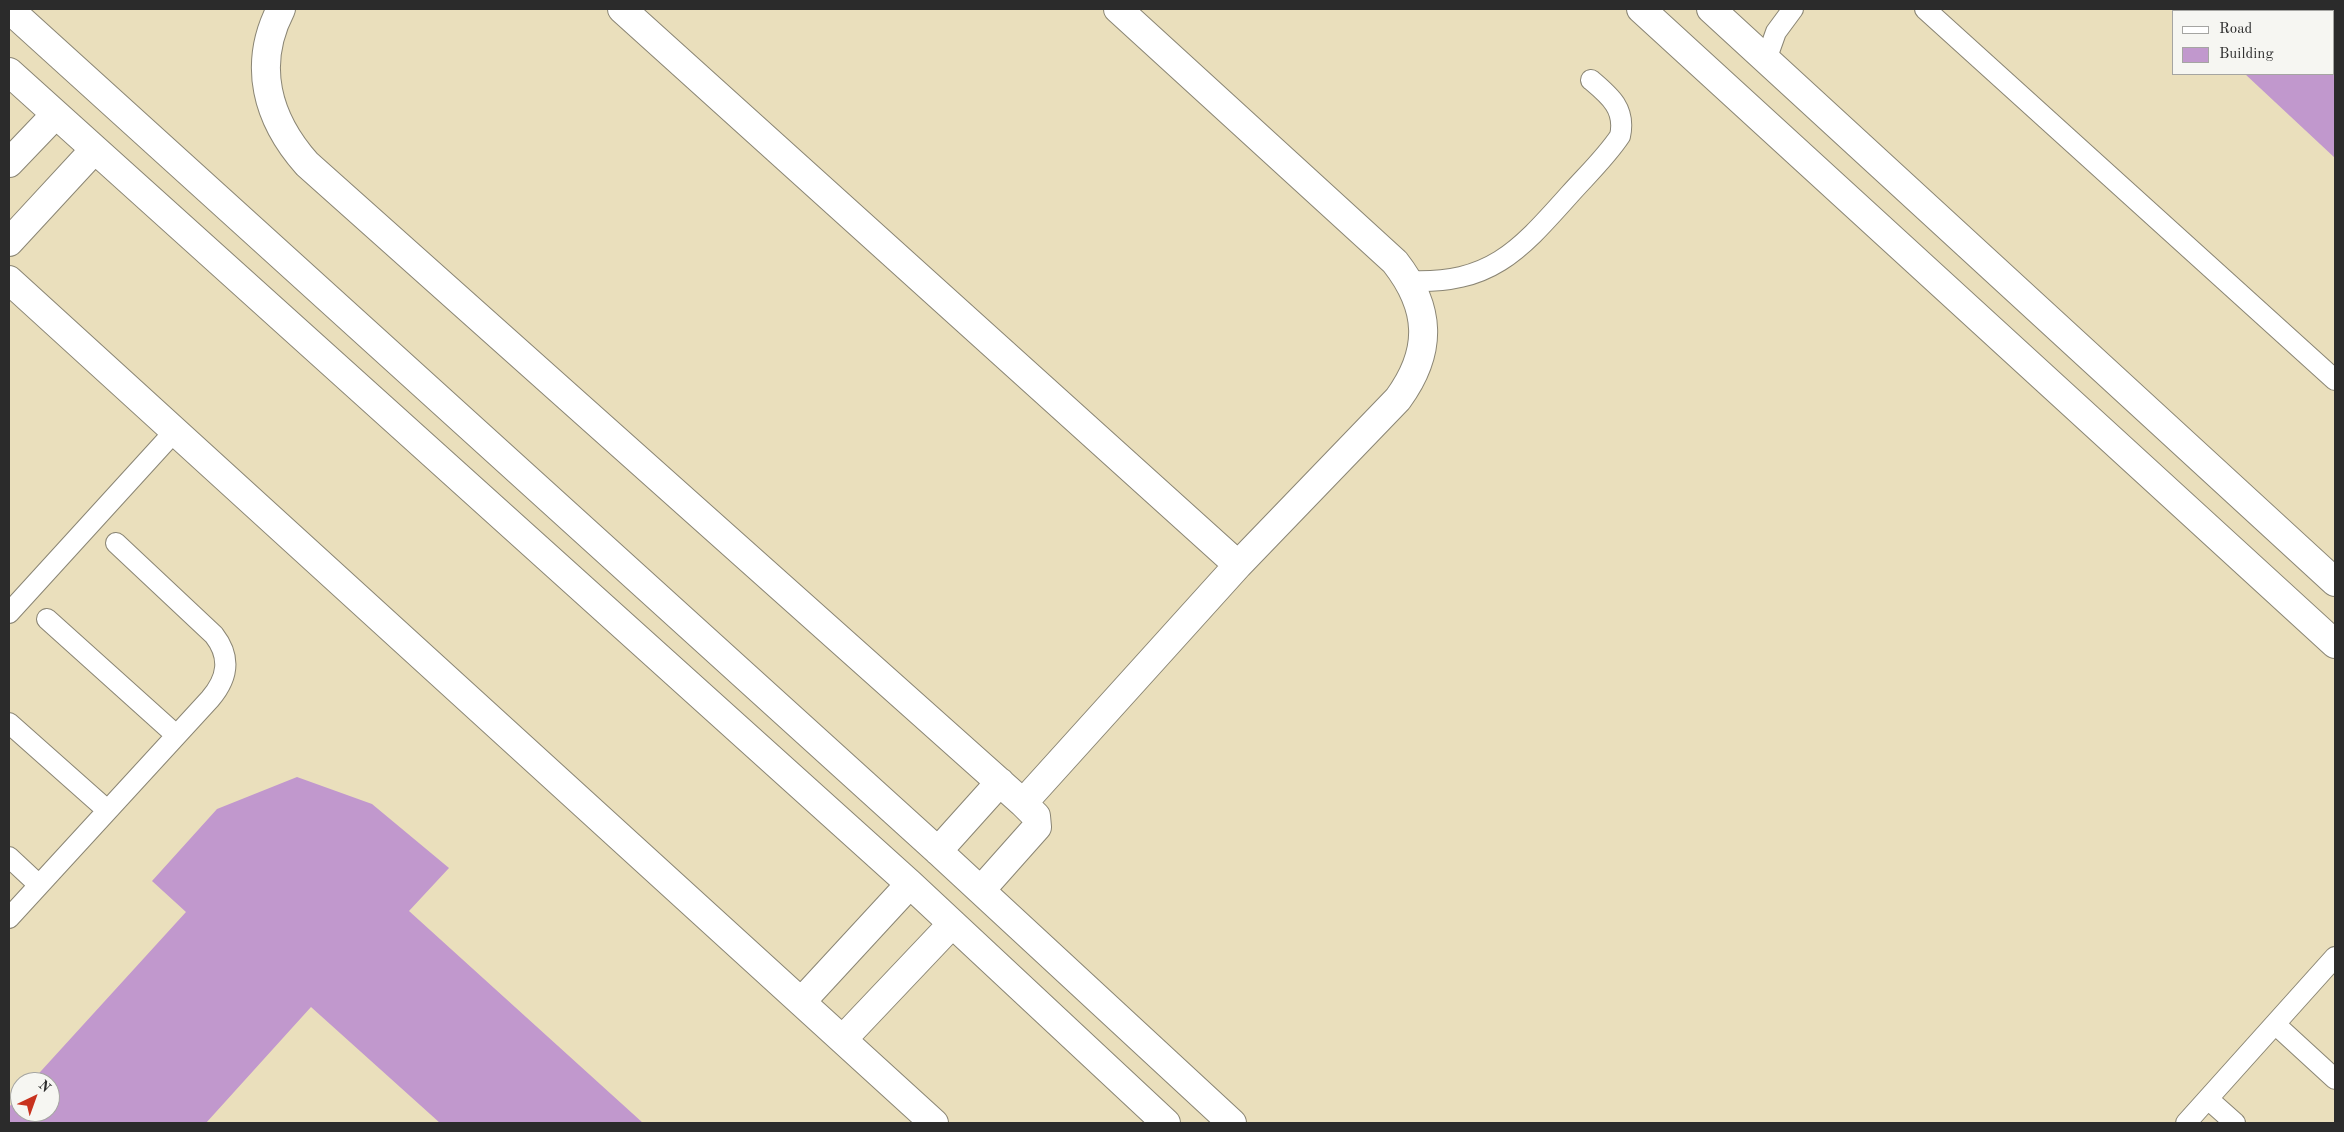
<!DOCTYPE html>
<style>
body{margin:0}
#map{position:relative;width:2344px;height:1132px;overflow:hidden;background:#eadfbc;font-family:"Old Standard TT",serif}
canvas{display:block}
.frame{position:absolute;inset:0;border:10px solid #2b2b2b;pointer-events:none}
.legend{position:absolute;left:2172px;top:10px;width:162px;height:65px;box-sizing:border-box;background:#f6f6f2;border:1px solid #a5a5a2;margin:0;padding:6px 9px;list-style:none;font-size:15px;color:#2b2b2b}
.legend li{display:flex;align-items:center;gap:10px;height:25px}
.legend b{width:25px;border:1px solid #a5a5a2}
.north{position:absolute;left:10px;top:1072px;width:50px;height:50px;box-sizing:border-box;background:#f6f6f2;border:1px solid #a5a5a2;border-radius:50%;rotate:42deg;font-size:14px;font-weight:700;line-height:20px;text-align:center;color:#2b2b2b}
.north::after{content:'';display:block;margin:auto;width:18px;height:22px;background:#c8321e;clip-path:polygon(50% 0,100% 100%,50% 72%,0 100%)}
</style>
<div id="map">
<canvas width="2344" height="1132"></canvas>
<div class="frame"></div>
<ul class="legend">
<li><b style="height:6px;background:#fff"></b>Road</li>
<li><b style="height:14px;background:#c198cd"></b>Building</li>
</ul>
<div class="north">N</div>
</div>
<script>
const context = document.querySelector('canvas').getContext('2d');
context.lineJoin = 'round';
function paint(path, color) { context.fillStyle = color; context.fill(path, 'evenodd'); }
function stroke(path, color, width, dash) { context.strokeStyle = color; context.lineWidth = width; context.lineCap = dash ? 'butt' : 'round'; context.setLineDash(dash || []); context.stroke(path); }
const building = new Path2D(`
 M2176,9h159v149l-90,-84h88v-63h-154z
 M297,777l75,27 77,64 -40,43 234,212h-203l-129,-116 -105,116h-197v-16l11,-12v17h30v-30h-19l155,-170 -34,-31 65,-72z`);
const lane = new Path2D(`
 M1925,9l410,371
 M1766,60l10,-28 17,-23
 M1410,281c81,3 109,-30 160,-87 17,-19 36,-37 50,-58 6,-27 -10,-40 -29,-56
 M9,613l165,-181
 M47,619l129,116
 M9,723l98,87
 M9,857l30,28
 M9,918l201,-219c18,-21 21,-42 4,-64l-98,-92
 M2275,1024l60,55
 M2208,1099l27,24
 M2186,1123l149,-166`);
const street = new Path2D(`
 M9,9l929,842 294,272
 M281,9c-29,56 -14,110 26,155l716,639 215,-238 160,-166c35,-48 33,-91 -3,-137l-277,-253
 M622,9l616,556
 M1641,9l694,635
 M1711,9l624,573
 M9,72l901,812 256,239
 M9,163l46,-48
 M9,242l85,-92
 M9,280l925,843
 M938,851l62,-69
 M981,890l56,-63 -1,-11 -13,-13
 M802,1001l108,-117
 M843,1039l109,-115`);
paint(building, '#c198cd');
stroke(lane, '#8a8574', 22);
stroke(street, '#8a8574', 30);
stroke(lane, '#fff', 20);
stroke(street, '#fff', 28);
</script>
